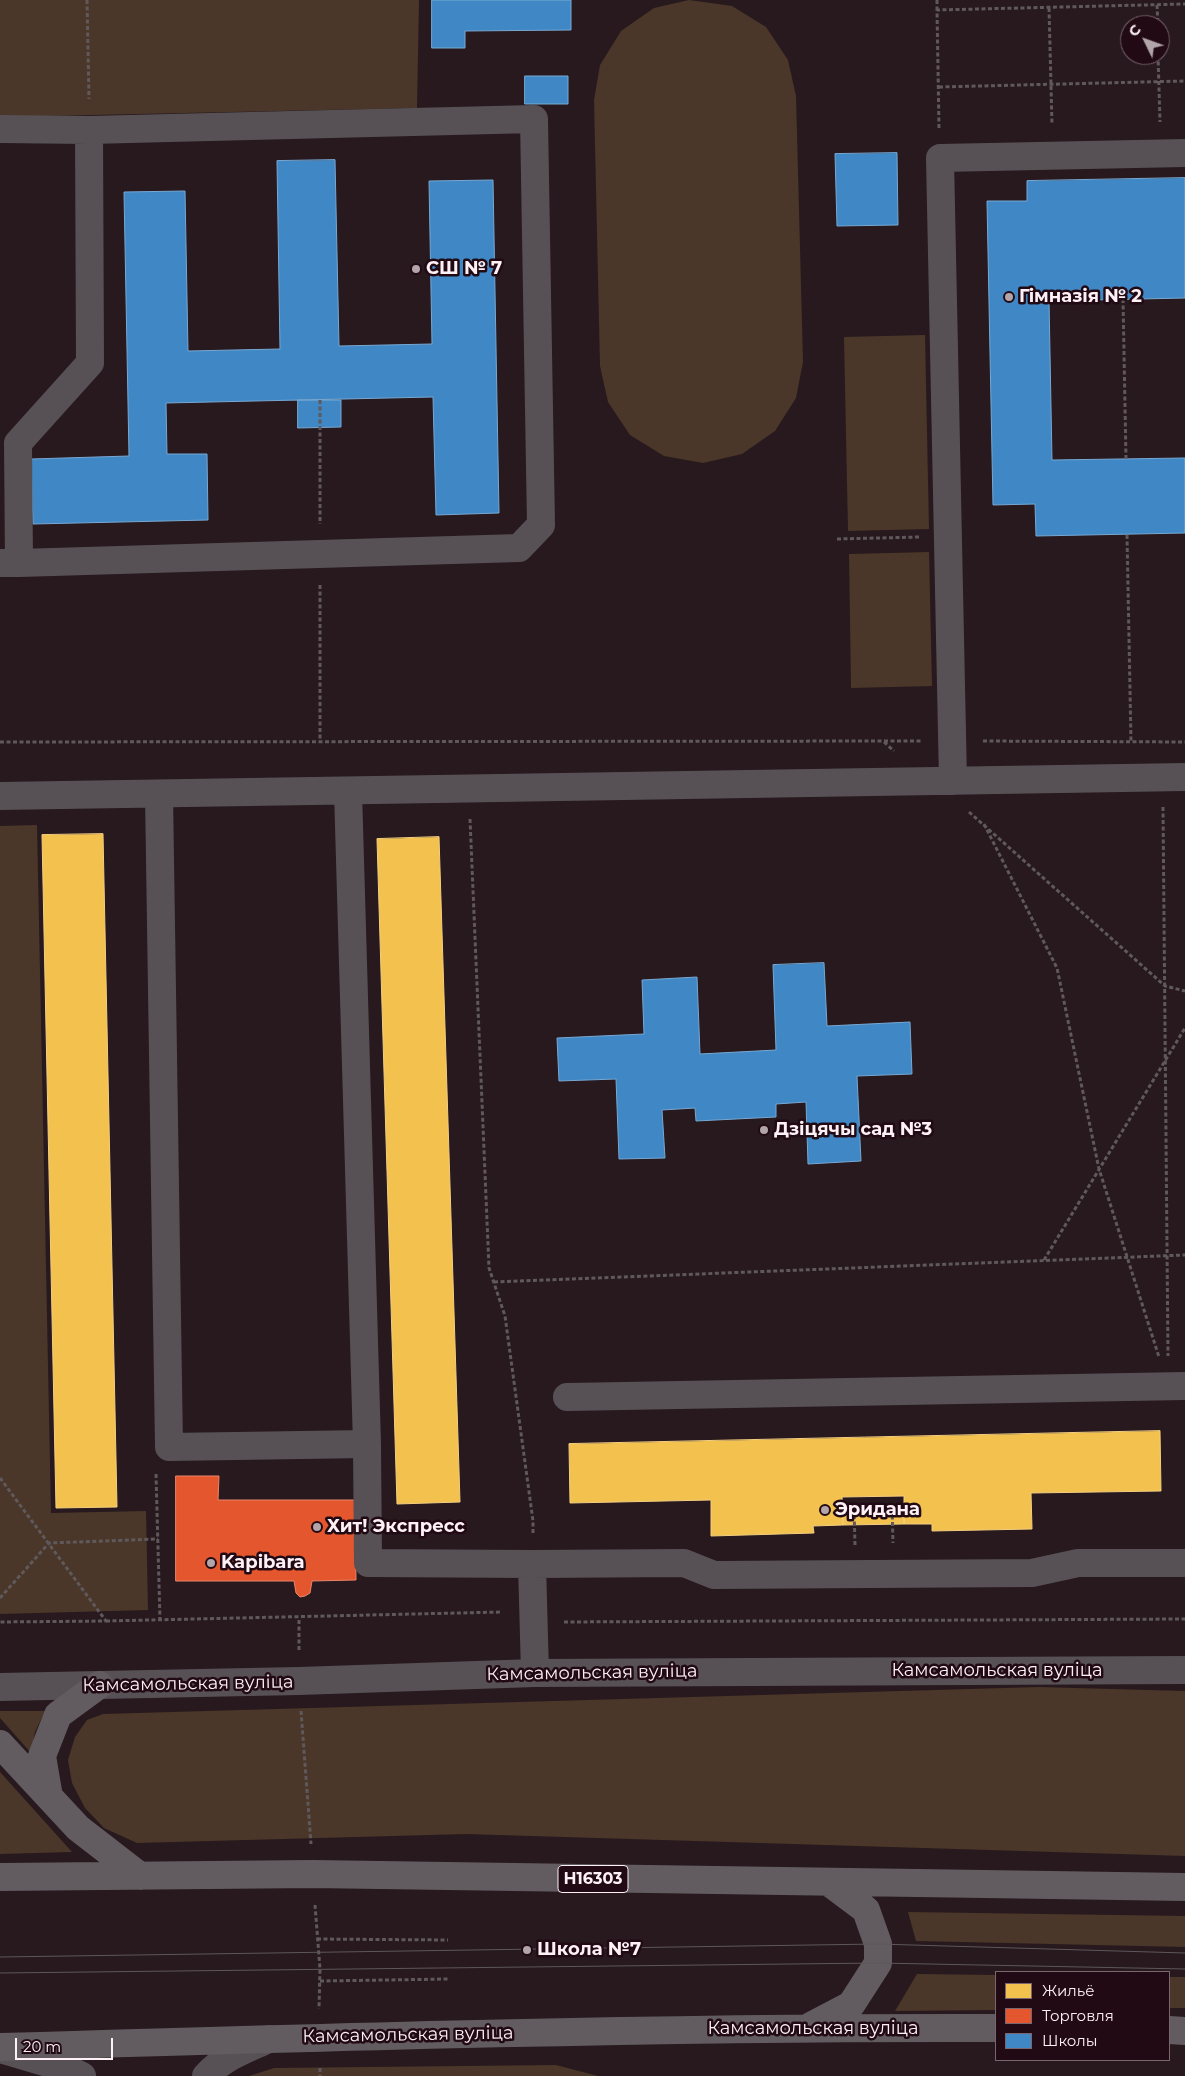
<!DOCTYPE html>
<meta charset="utf-8">
<style>
body{margin:0}
#map{position:relative;width:1185px;height:2076px;overflow:hidden;background:#27191e;font-family:Montserrat,sans-serif}
canvas{display:block}
.legend{position:absolute;left:995px;top:1971px;width:175px;height:90px;box-sizing:border-box;background:#220a14;border:1px solid #7a666e;margin:0;padding:6px 9px;list-style:none;font-size:15px;color:#fdf1f5}
.legend li{display:flex;align-items:center;gap:10px;height:25px}
.legend b{width:25px;border:1px solid #7a666e}
.north{position:absolute;left:1120px;top:15px;width:50px;height:50px;box-sizing:border-box;background:#220a14;border:1px solid #7a666e;border-radius:50%;rotate:312deg;font-size:14px;font-weight:700;line-height:20px;text-align:center;color:#fdf1f5}
.north::after{content:'';display:block;margin:auto;width:18px;height:22px;background:#b2a5aa;clip-path:polygon(50% 0,100% 100%,50% 72%,0 100%)}
.scale{position:absolute;left:15px;top:2038px;width:98px;height:22px;box-sizing:border-box;border:2px solid #fdf1f5;border-top:0;padding-left:6px;font-size:15px;line-height:18px;white-space:nowrap;color:#fdf1f5;-webkit-text-stroke:4px #220a14;paint-order:stroke}
</style>
<div id="map">
<canvas width="1185" height="2076"></canvas>
<ul class="legend">
<li><b style="height:14px;background:#f2c14e"></b>Жильё</li>
<li><b style="height:14px;background:#e4572e"></b>Торговля</li>
<li><b style="height:14px;background:#3f88c5"></b>Школы</li>
</ul>
<div class="north">С</div>
<div class="scale">20 m</div>
</div>
<script>
const context = document.querySelector('canvas').getContext('2d');
context.lineJoin = 'round';
function paint(path, color) { context.fillStyle = color; context.fill(path, 'evenodd'); }
function stroke(path, color, width, dash) { context.strokeStyle = color; context.lineWidth = width; context.lineCap = dash ? 'butt' : 'round'; context.setLineDash(dash || []); context.stroke(path); }
function write(font, color, halo, rows, align = 'center') {
  context.font = font + ' Montserrat,sans-serif'; context.lineWidth = 5; context.setLineDash([]); context.textBaseline = 'middle'; context.strokeStyle = halo; context.fillStyle = color; for (const [text, x, y, turn = 0] of rows) {
    context.save(); context.translate(x, y); context.rotate((+turn || 0) * Math.PI / 180); context.textAlign = isNaN(turn) ? turn : align; if (halo) context.strokeText(text, 0, 0); context.fillText(text, 0, 0); context.restore();
  }
}
const green = new Path2D(`
 M0,0h419l-2,108 -417,9z
 M689,0l43,6 34,21 22,33 8,36 7,266 -7,36 -21,33 -33,23 -39,9 -39,-7 -34,-21 -22,-33 -8,-36 -6,-266 6,-35 21,-34 33,-23z
 M925,335l4,194 -81,2 -4,-194z
 M929,552l3,134 -81,2 -2,-134z
 M37,825l14,688 95,-2 2,99 -148,4v-788z
 M1039,1687l146,4v165l-719,-22 -329,9 -33,-15 -19,-20 -13,-25 -4,-23 7,-23 12,-17 16,-6z
 M0,1711h45l-10,21 -4,21 -31,-35z
 M0,1772l72,80 -72,2z
 M908,1912l277,4v31l-269,-6z
 M917,1974l79,1v35l-101,1z
 M1169,1977h16v31h-16z
 M556,2065l42,11h-349l25,-8z`);
const homes = new Path2D(`
 M103,834l14,673 -61,1 -14,-673z
 M439,837l21,665 -63,2 -20,-665z
 M1160,1431l1,60 -130,2 1,36 -100,2v-7h-28v-28l-62,1 1,28 -30,1 1,7 -103,3v-36l-141,3 -1,-59z
 M904,1510v14l-61,1 -1,-14z`);
const shops = new Path2D(`
 M176,1476h43l-1,24h137l1,80 -44,1 -2,12 -5,3 -5,1 -4,-4 -2,-12h-118z`);
const schools = new Path2D(`
 M432,0h139v30l-106,1v17h-33z
 M525,76h43v28h-43z
 M897,153l1,72 -61,1 -2,-72z
 M335,160l4,186 93,-2 -3,-163 64,-1 6,333 -63,2 -3,-118 -267,6 1,51h40l1,66 -175,4 -2,-65 98,-3 -5,-264 61,-1 3,160 92,-2 -3,-188z
 M1185,178v120l-136,3 3,159 133,-2v75l-149,3 -1,-32 -42,1 -6,-304h40v-20z
 M298,400h43v27l-43,1z
 M824,963l3,63 83,-4 2,52 -55,2 4,85 -53,3 -2,-62 -30,2v13l-80,4 -1,-13 -33,2 3,48 -46,1 -3,-80 -57,2 -2,-43 87,-4 -2,-54 55,-3 3,77 76,-4 -3,-85z`);
const path = new Path2D(`
 M87,0l2,99
 M937,0v10
 M1157,5l1,20
 M1049,8l3,117
 M1158,55l2,67
 M939,87l246,-6
 M939,128l-2,-118 248,-6
 M1123,299l3,160
 M320,400v124
 M1127,535l4,207
 M837,539l82,-2
 M320,585v156
 M983,741l202,1
 M0,742l922,-1
 M884,742l10,9
 M1163,807l5,549
 M969,812l196,174 20,5
 M470,819l19,449 16,48 28,205v12
 M984,824l73,144 42,201 60,188
 M1044,1260l141,-232
 M494,1282l691,-27
 M156,1474l4,147
 M0,1478l106,143 -106,1
 M855,1545l-1,-37 38,-2 1,37
 M0,1598l49,-55 109,-4
 M106,1621l396,-9
 M564,1622l621,-3
 M299,1650v-32
 M301,1711l10,133
 M315,1905l5,64 -1,40
 M317,1939l131,1
 M320,1981l129,-2
 M320,2068v8`);
const minor = new Path2D(`
 M0,129l89,1 1,233 -72,80 1,120h-18
 M19,563l500,-15 22,-23 -7,-406 -445,11
 M953,781l-13,-623 245,-5
 M348,791l19,653 1,119 164,1 3,109
 M159,794l10,653 198,-3
 M0,796l1185,-19
 M567,1397l618,-11
 M532,1564l152,-1 30,12 318,-2 46,-10h107
 M0,1687l299,-6 236,-8 650,-3
 M0,2049l68,20 14,7
 M206,2076c16,-18 40,-27 63,-37`);
const major = new Path2D(`
 M0,1744l78,84 62,48
 M49,1797l-7,-41 16,-41 41,-30
 M0,1877l313,-3 872,13
 M811,2026l40,-21 27,-42v-19l-12,-34 -36,-27
 M1169,2030l16,1
 M0,2047c332,-10 664,-20 996,-19`);
const tram = new Path2D(`
 M0,1957l878,-13 307,9
 M0,1973l878,-10 307,6`);
const markers = [
 [416,269,5,"#b2a5aa"],
 [1009,297,5,"#b2a5aa"],
 [764,1130,5,"#b2a5aa"],
 [825,1510,5,"#b2a5aa"],
 [317,1527,5,"#b2a5aa"],
 [211,1563,5,"#b2a5aa"],
 [527,1950,5,"#b2a5aa"]
];
const shields = [
 [593,1879,70]
];
const shieldNames = [
 ["Н16303",593,1879]
];
const poiNames = [
 ["СШ № 7",426,269],
 ["Гімназія № 2",1019,297],
 ["Дзіцячы сад №3",774,1130],
 ["Эридана",835,1510],
 ["Хит! Экспресс",327,1527],
 ["Kapibara",221,1563],
 ["Школа №7",537,1950]
];
const streetNames = [
 ["Камсамольская вуліца",997,1671],
 ["Камсамольская вуліца",592,1673,-1],
 ["Камсамольская вуліца",188,1684,-1],
 ["Камсамольская вуліца",813,2029],
 ["Камсамольская вуліца",408,2035,-1]
];
paint(green, '#4a3729');
paint(homes, '#f2c14e');
stroke(homes, '#f5cf80', 1);
paint(shops, '#e4572e');
stroke(shops, '#ec856a', 1);
paint(schools, '#3f88c5');
stroke(schools, '#78a8d3', 1);
stroke(path, '#5f595c', 3, [4, 2.5]);
stroke(minor, '#575156', 28);
stroke(major, '#625c60', 28);
stroke(tram, '#5e575a', 1);
for (const [x, y, r, color] of markers) { const dot = new Path2D(); dot.arc(x, y, r, 0, 2 * Math.PI); context.fillStyle = color; context.fill(dot); stroke(dot, '#220a14', 2); }
for (const [x, y, w] of shields) { const box = new Path2D(); box.roundRect(x - w / 2, y - 13.5, w, 27, 4); context.fillStyle = '#220a14'; context.fill(box); stroke(box, '#fdf1f5', 1); }
write('bold 16px', '#fdf1f5', null, shieldNames);
write('bold 18px', '#fdf1f5', '#220a14', poiNames, 'left');
write('18px', '#fdf1f5', '#220a14', streetNames);
</script>
